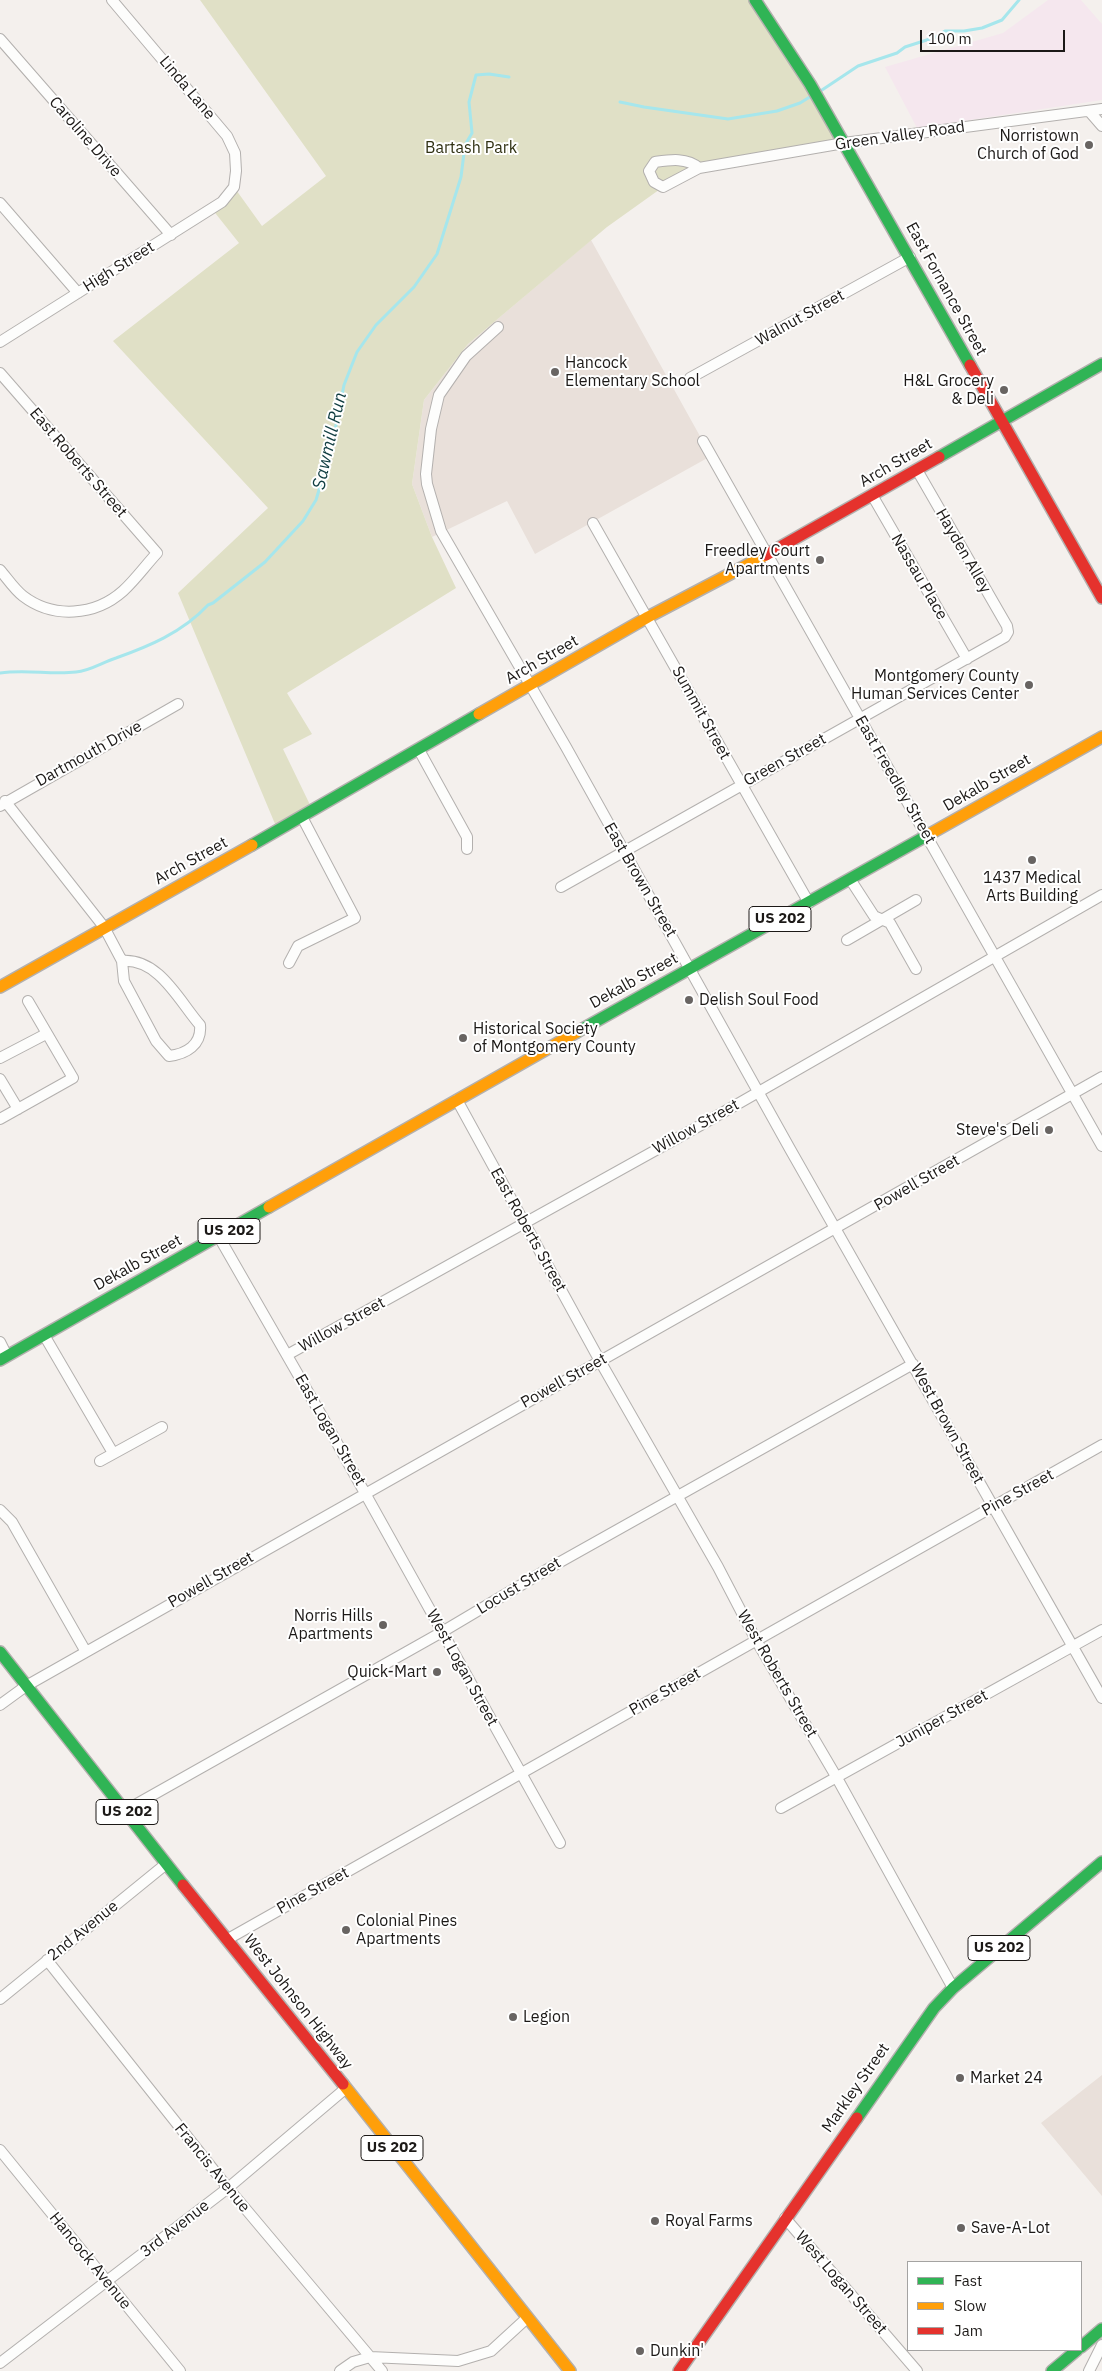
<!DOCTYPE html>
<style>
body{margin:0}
#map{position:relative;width:1102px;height:2371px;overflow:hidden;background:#f4f0ed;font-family:"IBM Plex Sans",sans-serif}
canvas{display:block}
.legend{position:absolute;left:907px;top:2261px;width:175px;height:90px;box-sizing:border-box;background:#fff;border:1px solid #a4a3a2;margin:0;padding:6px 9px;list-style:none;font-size:15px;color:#1c1917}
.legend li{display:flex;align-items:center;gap:10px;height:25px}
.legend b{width:25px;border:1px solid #a4a3a2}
.scale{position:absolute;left:920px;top:30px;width:145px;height:22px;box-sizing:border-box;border:2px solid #1c1917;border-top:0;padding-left:6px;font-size:15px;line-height:18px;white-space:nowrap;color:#1c1917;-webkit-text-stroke:4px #fff;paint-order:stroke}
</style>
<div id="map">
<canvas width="1102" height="2371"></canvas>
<ul class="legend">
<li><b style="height:6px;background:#30b455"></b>Fast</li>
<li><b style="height:6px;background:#ff9f0a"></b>Slow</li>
<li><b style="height:6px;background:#e5322d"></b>Jam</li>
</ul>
<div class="scale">100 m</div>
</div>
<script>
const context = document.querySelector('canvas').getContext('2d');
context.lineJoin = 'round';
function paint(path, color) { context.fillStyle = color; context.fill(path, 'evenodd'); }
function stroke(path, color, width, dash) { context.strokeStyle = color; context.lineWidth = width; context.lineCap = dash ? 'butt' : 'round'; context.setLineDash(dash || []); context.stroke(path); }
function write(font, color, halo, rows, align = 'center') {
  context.font = font + ' "IBM Plex Sans",sans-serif'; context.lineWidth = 4; context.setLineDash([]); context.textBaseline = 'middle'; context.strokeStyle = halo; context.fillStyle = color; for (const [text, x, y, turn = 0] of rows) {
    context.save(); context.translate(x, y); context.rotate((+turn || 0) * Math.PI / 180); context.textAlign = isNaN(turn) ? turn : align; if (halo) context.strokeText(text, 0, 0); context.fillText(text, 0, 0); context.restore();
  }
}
const built = new Path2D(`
 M591,240l120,216 -176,98 -28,-53 -75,36 -20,-53 12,-84 44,-56z
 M1102,2075v121l-61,-73z`);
const industrial = new Path2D(`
 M1048,0h33l21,24v76l-185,28 -32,-61 118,-34z`);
const green = new Path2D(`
 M200,0h554l90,143 -145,25 -36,19 -56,40 -139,117 -44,56 -12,84 20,53 24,51 -169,105 25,41 -29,15 30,62 -35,20 -100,-238 90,-85 -155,-167 126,-98 -27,-34 22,-22 28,39 64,-50z`);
const stream = new Path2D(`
 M819,92l39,-26 39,-13 8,-6 31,-10 9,-6h19l18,-3 20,-8 17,-20
 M620,102l24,5 84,12 49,-8 23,-8 13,-8
 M0,673c26,-4 51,2 76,-1 14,-1 27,-10 40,-14 31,-11 66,-25 92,-53l5,-2 52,-41 38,-41 13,-21 15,-50 13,-65 13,-33 19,-27 38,-38 23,-33 24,-77 4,-32 7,-12 -3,-31 7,-27 13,-1 20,3`);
const street = new Path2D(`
 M0,39l171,196
 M1089,111l13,15
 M699,168c-12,-11 -30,-8 -44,-6l-6,9 5,11 9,5 36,-19 145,-25 258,-34
 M0,203l78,90
 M498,327l-32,29 -27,39 -8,34 -5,45 1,10 14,47 125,216 224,402 312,549
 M0,342l222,-140 12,-15 2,-16 -1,-18 -8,-17 -115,-136
 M0,373l157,180c-12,13 -22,27 -34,38 -28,25 -70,28 -100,5 -9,-7 -16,-18 -23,-26
 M690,378l220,-121
 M703,441l399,705
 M872,495l95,164
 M593,523l216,380
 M419,750l48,87v12
 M5,801l99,126 18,34 2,20 32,60 13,15c17,-2 33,-11 31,-31 -21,-24 -41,-67 -78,-64
 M0,806l178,-102
 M850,879l24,37 16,7 26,46
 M561,887l444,-250 3,-5 -1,-6 -90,-156
 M847,940l69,-40
 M289,963l9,-17 57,-28 -53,-101
 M0,1058l46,-24
 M0,1079l18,30
 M457,1100l143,261 118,206 38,73 81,138 116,210
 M0,1119l73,-41 -45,-77
 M219,1237l108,188 233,418
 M44,1335l69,118
 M0,1342l7,14
 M287,1355l414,-230 401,-230
 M100,1461l62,-34
 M0,1510l12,12 74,130
 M0,1705l26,-19 60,-34 1016,-575
 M781,1808l321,-178
 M126,1810l316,-178 111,-66 360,-202
 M228,1939l874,-494
 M47,1960l181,228 154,183
 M0,1999l166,-135
 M0,2150l180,221
 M785,2218l132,153
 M0,2363l228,-175 117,-99
 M340,2371l13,-9 17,-5 88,4 33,-10 36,-33
 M1089,2371l13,-26`);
const fast = new Path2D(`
 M755,0l55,84 160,281
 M939,457l163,-93
 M252,845l227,-131
 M577,1032l351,-197
 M0,1360l269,-153
 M0,1652l183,233
 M857,2118l77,-110 19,-20 149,-126
 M1081,2347l21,-18
 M1052,2371l25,-21`);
const slow = new Path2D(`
 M479,714l169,-97 118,-62
 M928,835l174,-98
 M0,987l252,-142
 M269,1207l308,-175
 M343,2084l227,287`);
const jam = new Path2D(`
 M970,365l132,233
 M766,555l173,-98
 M183,1885l160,199
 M679,2371l178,-253`);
const markers = [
 [1089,145,5,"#686462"],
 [555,372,5,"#686462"],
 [1004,390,5,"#686462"],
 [820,560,5,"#686462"],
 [1029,685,5,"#686462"],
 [1032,860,5,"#686462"],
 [689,1000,5,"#686462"],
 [463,1038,5,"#686462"],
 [1049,1130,5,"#686462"],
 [383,1625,5,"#686462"],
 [437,1672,5,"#686462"],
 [346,1930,5,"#686462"],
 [513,2017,5,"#686462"],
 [960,2078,5,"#686462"],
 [655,2221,5,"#686462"],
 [961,2228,5,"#686462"],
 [640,2351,5,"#686462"]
];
const shields = [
 [780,919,62],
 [229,1231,62],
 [127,1812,62],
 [999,1948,62],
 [392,2148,62]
];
const shieldNames = [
 ["US 202",780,919],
 ["US 202",229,1231],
 ["US 202",127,1812],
 ["US 202",999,1948],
 ["US 202",392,2148]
];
const streetNames = [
 ["Linda Lane",187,88,50],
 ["Green Valley Road",900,136,-8],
 ["Caroline Drive",85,137,49],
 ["High Street",119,267,-32],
 ["East Fornance Street",946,289,61],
 ["Walnut Street",800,318,-29],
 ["East Roberts Street",78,463,49],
 ["Arch Street",896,463,-30],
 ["Hayden Alley",963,551,60],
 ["Nassau Place",919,577,60],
 ["Arch Street",542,660,-30],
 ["Summit Street",701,713,61],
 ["Dartmouth Drive",89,754,-29],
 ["Green Street",785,760,-29],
 ["East Freedley Street",895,780,60],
 ["Dekalb Street",987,783,-30],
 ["Arch Street",191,861,-29],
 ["East Brown Street",640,880,60],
 ["Dekalb Street",634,981,-29],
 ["Willow Street",696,1127,-29],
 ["Powell Street",917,1183,-30],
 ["East Roberts Street",528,1230,61],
 ["Dekalb Street",138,1263,-29],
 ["Willow Street",342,1325,-29],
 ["Powell Street",564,1381,-29],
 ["West Brown Street",947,1424,61],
 ["East Logan Street",330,1430,60],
 ["Pine Street",1018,1493,-29],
 ["Powell Street",211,1580,-30],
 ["Locust Street",519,1586,-31],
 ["West Logan Street",462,1668,61],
 ["West Roberts Street",777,1674,60],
 ["Pine Street",665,1692,-30],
 ["Juniper Street",942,1719,-29],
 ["Pine Street",313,1891,-29],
 ["2nd Avenue",83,1931,-39],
 ["West Johnson Highway",298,2002,52],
 ["Markley Street",856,2088,-55],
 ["Francis Avenue",212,2168,51],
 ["3rd Avenue",175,2229,-38],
 ["Hancock Avenue",90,2261,51],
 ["West Logan Street",841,2283,49]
];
const poiNames = [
 ["Norristown",1079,136,"right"],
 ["Church of God",1079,154,"right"],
 ["Hancock",565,363],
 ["Elementary School",565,381],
 ["H&L Grocery",994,381,"right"],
 ["& Deli",994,399,"right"],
 ["Freedley Court",810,551,"right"],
 ["Apartments",810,569,"right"],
 ["Montgomery County",1019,676,"right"],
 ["Human Services Center",1019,694,"right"],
 ["1437 Medical",1032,878,"center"],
 ["Arts Building",1032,896,"center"],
 ["Delish Soul Food",699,1000],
 ["Historical Society",473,1029],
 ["of Montgomery County",473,1047],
 ["Steve's Deli",1039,1130,"right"],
 ["Norris Hills",373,1616,"right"],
 ["Apartments",373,1634,"right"],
 ["Quick-Mart",427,1672,"right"],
 ["Colonial Pines",356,1921],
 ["Apartments",356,1939],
 ["Legion",523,2017],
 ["Market 24",970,2078],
 ["Royal Farms",665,2221],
 ["Save-A-Lot",971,2228],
 ["Dunkin'",650,2351]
];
const parkNames = [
 ["Bartash Park",471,148]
];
const waterNames = [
 ["Sawmill Run",330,441,-77]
];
paint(built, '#e9e0da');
paint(industrial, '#f5e7ee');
paint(green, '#e0e0c6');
stroke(stream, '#a6e6ec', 3);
stroke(street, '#b3b0ae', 12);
stroke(fast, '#b3b0ae', 14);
stroke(slow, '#b3b0ae', 14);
stroke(jam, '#b3b0ae', 14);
stroke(street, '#fdfdfc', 10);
stroke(fast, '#30b455', 11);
stroke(slow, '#ff9f0a', 11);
stroke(jam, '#e5322d', 11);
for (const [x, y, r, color] of markers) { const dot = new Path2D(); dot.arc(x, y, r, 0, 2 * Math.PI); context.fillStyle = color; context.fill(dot); stroke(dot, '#fff', 2); }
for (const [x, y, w] of shields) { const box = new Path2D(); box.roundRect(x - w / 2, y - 12.5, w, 25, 4); context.fillStyle = '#fff'; context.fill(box); stroke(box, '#1c1917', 1); }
write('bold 15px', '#1c1917', null, shieldNames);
write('16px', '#1c1917', '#fff', streetNames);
write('16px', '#1c1917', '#fff', poiNames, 'left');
write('16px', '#303113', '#fff', parkNames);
write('italic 18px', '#103d41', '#fff', waterNames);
</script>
